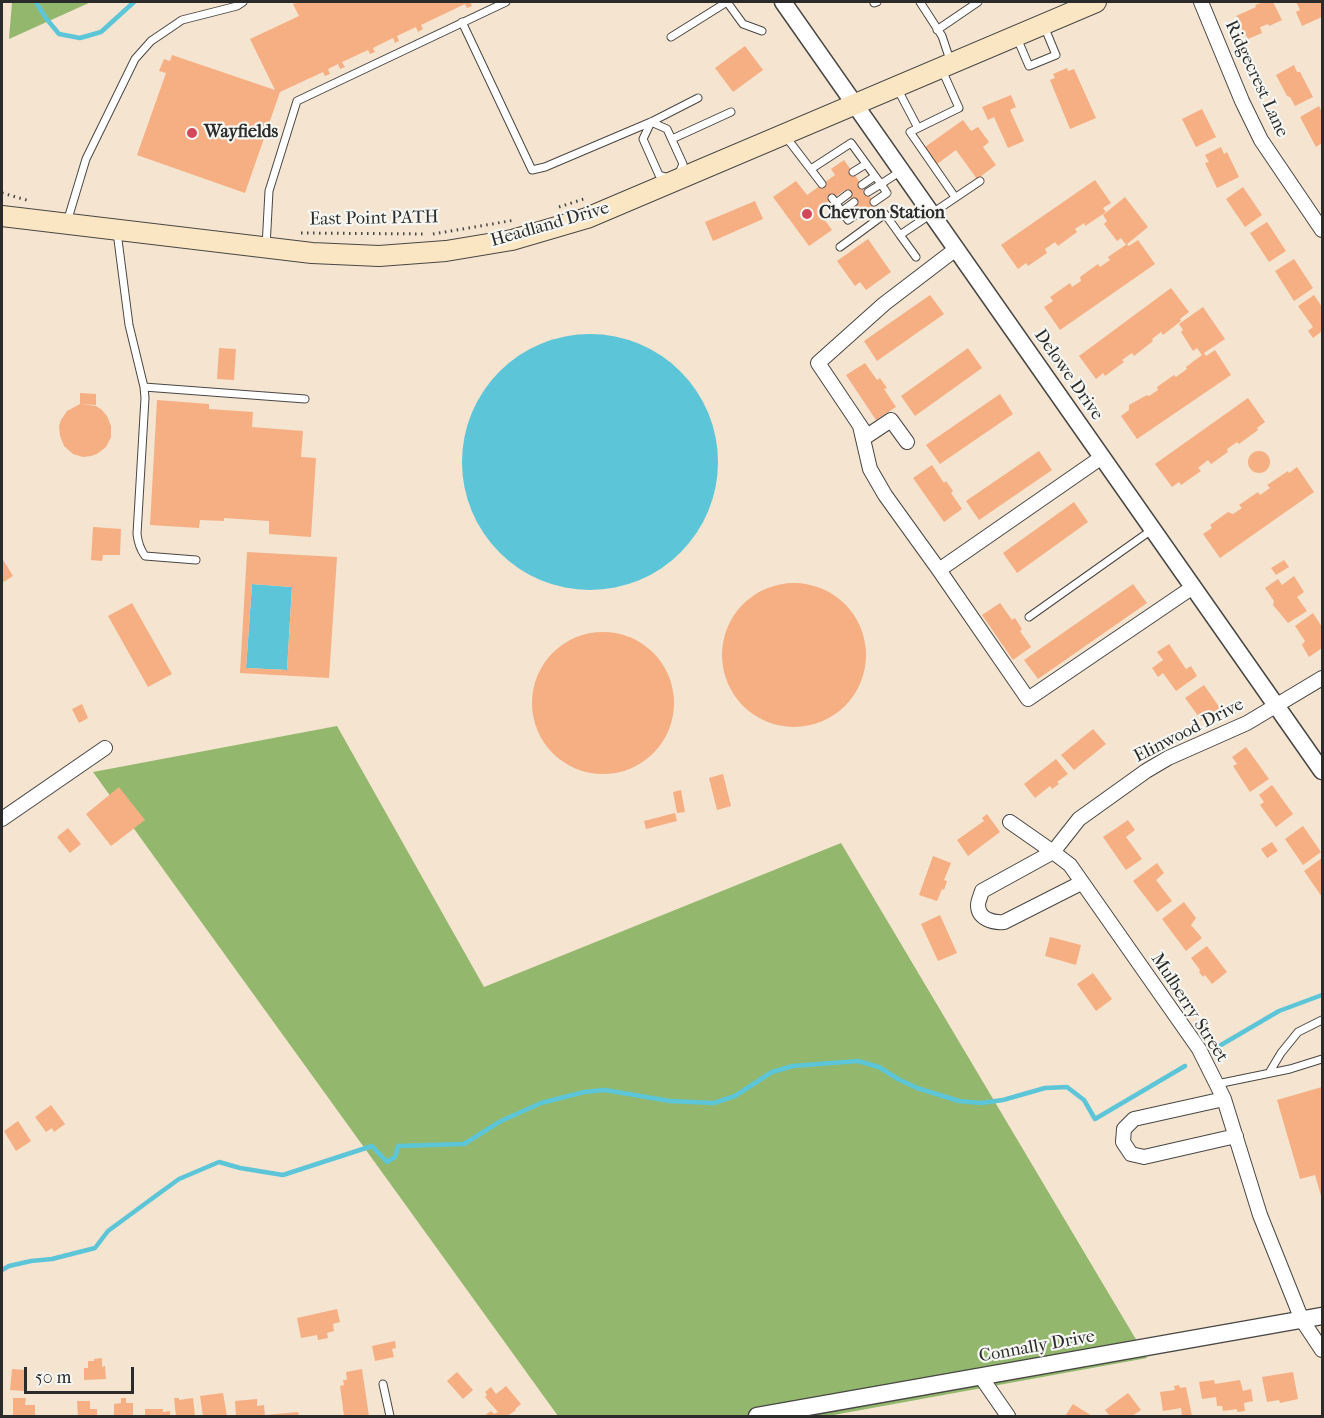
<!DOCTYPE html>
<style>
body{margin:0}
#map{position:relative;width:1324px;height:1418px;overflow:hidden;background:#f4e4d0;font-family:"IM FELL French Canon",serif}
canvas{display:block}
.frame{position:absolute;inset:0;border:3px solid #2b2b2b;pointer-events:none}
.scale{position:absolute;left:24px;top:1367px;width:110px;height:27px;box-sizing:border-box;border:3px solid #2b2b2b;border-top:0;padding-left:8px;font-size:18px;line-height:21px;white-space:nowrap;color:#2b2b2b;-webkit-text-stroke:4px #f6f6f2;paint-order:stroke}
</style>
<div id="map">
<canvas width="1324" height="1418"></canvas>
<div class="frame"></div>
<div class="scale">50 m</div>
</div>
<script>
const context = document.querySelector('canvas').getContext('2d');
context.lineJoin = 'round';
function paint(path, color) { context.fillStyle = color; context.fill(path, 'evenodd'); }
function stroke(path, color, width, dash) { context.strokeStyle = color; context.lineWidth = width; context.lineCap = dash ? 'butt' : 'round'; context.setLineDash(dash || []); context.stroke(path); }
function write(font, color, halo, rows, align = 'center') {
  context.font = font + ' "IM FELL French Canon",serif'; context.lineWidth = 4.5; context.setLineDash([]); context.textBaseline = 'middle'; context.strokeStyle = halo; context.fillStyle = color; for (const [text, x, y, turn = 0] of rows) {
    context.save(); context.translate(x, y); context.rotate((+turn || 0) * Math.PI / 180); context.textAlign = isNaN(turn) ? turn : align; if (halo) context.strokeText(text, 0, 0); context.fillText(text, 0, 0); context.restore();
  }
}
const forest = new Path2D(`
 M12,2h79l-82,37z
 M337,726l147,261 357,-144 306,515 -319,58h-270l-465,-644z`);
const water = new Path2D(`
 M462 462a128 128 0 1 1 256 0a128 128 0 1 1-256 0Z
 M252,584l40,3 -5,83 -41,-2z`);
const stream = new Path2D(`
 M36,2l9,15 14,17 21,4 21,-6 33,-30
 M1221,1045l58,-34 43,-16
 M2,1270l7,-4 22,-5 21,-2 43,-11 13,-17 53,-39 18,-13 40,-17 21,6 43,7 89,-29 15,16 8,-5 3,-11 66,-2 37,-23 40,-18 43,-11 21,-2 65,11 44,2 21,-7 37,-24 21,-6 65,-5 21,6 19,12 19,9 42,13 22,2 22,-3 42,-12 22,-1 17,13 11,19 90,-53`);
const building = new Path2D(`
 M299,2h171l2,4 -5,2 -2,-4 -44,21 2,4 -5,3 -2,-5 -19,9 2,5 -4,2 -2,-5 -20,10 2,4 -5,2 -2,-4 -26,12 3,5 -5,2 -2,-5 -10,5 2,5 -5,2 -2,-4 -43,20 -35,101 -108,-38 29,-82 -7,-2 5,-12 6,2 2,-6 103,35 -25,-51 49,-23 -6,-12z
 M1264,2h9l9,18 -13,6 -1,-2 -8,3 2,6 -14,6 -3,-6 -1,1 -8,-18 20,-9 -1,-2z
 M1296,2h26v15l-20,9 -6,-14 4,-2z
 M745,46l18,24 -30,22 -18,-24z
 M1294,65l3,7h3l13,25 -18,9 -5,-9 -3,-1 -11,-21z
 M1067,68l1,3 6,-2 22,49 -26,11 -20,-49 5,-2 -2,-4z
 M1011,95l5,12 -6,3 14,31 -16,7 -14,-31 -6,3 -6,-13z
 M1319,106l3,6v31l-6,4 -16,-30z
 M1202,109l14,28 -20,10 -14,-28z
 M963,120l8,11 7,-4 11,15 -6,5 13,18 -19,14 -21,-29 -19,14 -12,-17z
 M1221,147l3,7 3,-2 12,25 -22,11 -12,-25 4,-1 -4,-7z
 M844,160l32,45 -14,10 -17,-25 -28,19 15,21 -23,16 -36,-49 23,-16 11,14 28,-20 -4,-6z
 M1095,180l16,23 -8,5 3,4 -21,14 -1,-3 -9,6 2,3 -19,14 -3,-4 -10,7 2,4 -19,13 -2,-3 -8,6 -17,-24z
 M1243,187l19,28 -17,12 -19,-28z
 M1125,197l23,30 -22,18 -5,-7 -4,3 -13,-17 3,-3 -4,-6z
 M755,201l8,18 -50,22 -8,-19z
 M1267,222l19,29 -17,11 -19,-29z
 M868,239l23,33 -25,18 -6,-8 -5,4 -18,-25z
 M1138,240l17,24 -95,66 -16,-23 9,-6 -3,-4 20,-14 2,4 9,-6 -1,-4 18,-13 2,3 10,-7 -2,-3 19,-13 2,2z
 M1294,259l19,29 -19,13 -19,-30z
 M1171,288l18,24 -9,7 1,2 -18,14 -2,-3 -9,7 1,2 -19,15 -2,-3 -10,7 2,2 -19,14 -2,-3 -7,6 -17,-23z
 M930,295l14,19 -67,47 -13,-20z
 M1314,295l8,12v24l-9,7 -5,-7 5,-4 -15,-21z
 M1203,307l22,32 -21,14 2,3 9,-6 16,25 -94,64 -16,-23 8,-6v-5l18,-10 2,1 9,-6 -1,-3 17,-12 2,2 11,-8 -1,-2 16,-12 -5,-7 -4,3 -12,-19 2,-2 -4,-6z
 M219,348l17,1 -2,31 -17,-1z
 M968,348l14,20 -67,48 -14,-20z
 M865,363l12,17 3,-2 7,10 -3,1 12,18 -20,13 -30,-45z
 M80,393l16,1v11l-15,-1 15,2 6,4 5,6 4,10v11l-5,10 -9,7 -6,2 -8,1 -10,-3 -9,-8 -4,-10 -1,-10 2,-6 6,-9 13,-7z
 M1000,394l13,20 -73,50 -14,-19z
 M1248,398l17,24 -8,6 1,2 -19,14 -2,-2 -10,7 1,3 -17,12 -3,-4 -10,8 3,3 -20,14 -2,-3 -7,5 -17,-23z
 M157,400l52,4v5l44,3 -1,15 51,4 -2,26 15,1 -5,79 -42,-3v-13l-45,-3v3l-24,-1 -1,8 -49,-3z
 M1248 462a11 11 0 1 1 22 0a11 11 0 1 1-22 0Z
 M1039,451l13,19 -73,50 -13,-19z
 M932,465l12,18 2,-2 7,10 -2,2 11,16 -18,13 -31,-44z
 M1297,467l17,25 -94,66 -17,-24 9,-6 -2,-3 18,-13 5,2 9,-6 -3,-3 19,-13 2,3 10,-7 -3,-3 21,-14 1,2z
 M1074,502l14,20 -71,51 -14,-20z
 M93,527l28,2 -1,26h-17l-1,6 -11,-1z
 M247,552l90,5 -8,121 -89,-5zM252,584l40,3 -5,83 -41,-2z
 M2,558l11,18 -11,7z
 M1284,560l5,7 -13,8 -5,-7z
 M1294,576l10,16 -7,5 10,14 -19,12 -15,-18 1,-4 -9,-13 13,-9 4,6z
 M722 655a72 72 0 1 1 144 0a72 72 0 1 1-144 0Z
 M1133,584l14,19 -109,76 -14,-19z
 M132,603l40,71 -24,13 -40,-71z
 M1000,603l12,17 3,-2 7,11 -2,2 11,16 -18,13 -31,-45z
 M1313,613l9,14v21l-13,9 -7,-12 3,-4 -10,-15z
 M532 703a71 71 0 1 1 142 0a71 71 0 1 1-142 0Z
 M1169,644l17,25 5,-3 6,10 -21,15 -13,-18 -5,4 -6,-9 11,-8 -6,-8z
 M1204,685l16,23 -18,13 -17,-23z
 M82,704l6,14 -9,5 -7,-14z
 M1093,729l13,15 -32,26 -13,-15z
 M1246,747l23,32 -19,13 -17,-26 4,-2 -5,-7z
 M1056,759l12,15 -11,8 2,2 -7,5 -2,-3 -15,12 -11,-14z
 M723,774l8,32 -14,4 -8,-32z
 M1272,785l21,29 -17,13 -16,-22 4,-3 -5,-7z
 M119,787l26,33 -34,26 -25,-32z
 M681,790l4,22 -8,1 -4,-21z
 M675,813l2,8 -31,8 -2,-8z
 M987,814l13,18 -32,24 -11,-16 27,-19 -2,-3z
 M1128,820l7,10 -9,7 16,22 -16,11 -23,-33z
 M1303,826l18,26 -18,13 -18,-26z
 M68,828l13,16 -11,9 -13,-16z
 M1272,842l6,9 -11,7 -6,-9z
 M933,856l18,7 -7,17 3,1 -3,9 -2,-1 -5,12 -18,-6z
 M1322,858v39l-18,-26z
 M1157,863l7,10 -8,7 16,21 -15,11 -24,-31z
 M1184,902l12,16 -5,7 11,13 -16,13 -24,-32z
 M940,915l17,38 -19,8 -17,-37z
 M1050,937l31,8 -5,20 -31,-9z
 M1207,946l20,26 -15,12 -7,-9 -2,2 -4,-5 1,-2 -9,-12z
 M1093,973l19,26 -16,12 -19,-27z
 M1322,1087v112l-7,-24 -15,4 -23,-79z
 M51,1105l14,19 -11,8 -2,-4 -6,4 -11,-15z
 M18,1121l13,20 -15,10 -12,-20z
 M337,1309l3,13 -7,2 1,7 -7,2 1,5 -10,2 -1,-5 -16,3 -4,-20z
 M395,1341l1,7 -4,1 2,8 -19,4 -3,-15z
 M102,1358v9l3,-1 1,13 -22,1v-12h4v-7h6v-2z
 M12,1369l13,1 -1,21 -14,-1z
 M362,1369l7,47h-25l-4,-30 4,-1 -1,-5h4l-1,-8z
 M457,1372l16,18 -10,9 -16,-18z
 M1293,1372l5,27 -18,4 -1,-3 -12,2 -5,-25z
 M1214,1380l1,4 25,-4 3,11 8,-2 2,12 -9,2 1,8 -8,1v-3l-14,2 -1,-5h-5l-1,-9 -14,2 -3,-17z
 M1179,1385l1,3 6,-1 6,29h-10l-1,-8 -18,3 -3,-19 15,-2 -1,-4z
 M506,1386l15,18 -6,5 1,1 -9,6h-23l7,-5 3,3 4,-2 -13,-15 2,-2 -2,-3 6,-5 5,7z
 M223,1393l4,23h-24l-3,-20z
 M1128,1393l13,17 -9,6h-22l-5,-6z
 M13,1398h13l-1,7h10v11h-22z
 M121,1398h5v5h7v13h-19v-12l7,-1z
 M174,1398h5v2l14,-2 2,18h-19z
 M257,1399v7l7,-1 1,11h-29l-1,-15z
 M77,1401h13v8h7v7h-19z
 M1073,1404l19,12h-27z
 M145,1409h18v3l7,-1v5h-25z
 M298,1412l1,4h-33v-1z`);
const path = new Path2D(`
 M2,193l28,8
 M559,207l28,-9
 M301,233l126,1
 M433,234l82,-14`);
const service = new Path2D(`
 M727,2l16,22 19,7
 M920,2l22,34 9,27
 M874,3l3,-1
 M462,22l70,148 13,-3 106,-45 47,-24
 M937,30l41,-28
 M671,37l56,-35
 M1017,38l12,28 27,-11 -12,-29
 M942,70l17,38 -49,24 45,65
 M897,88l21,40
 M651,122l16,7 16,35 -7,16 -17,-5 -16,-36z
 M786,137l36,47
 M672,139l59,-27
 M811,169l40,-26 24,33
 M853,172l13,-8
 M862,185l13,-9 6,8 -13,8
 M832,198l16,22 12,-8
 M874,202l13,-9 -6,-9 20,-13
 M836,203l12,-9
 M842,211l12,-9
 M67,222l19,-63 49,-100 16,-18 31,-21 55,-14 6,-4
 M117,232l12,93 15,62 1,11 -8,136c1,9 3,15 8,22l51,4
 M266,247l3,-56 28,-90 209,-99
 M840,247l45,-33 15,21
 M916,257l-16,-22 80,-54
 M144,387l161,12
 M1029,617l124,-88
 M1269,1073l12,-20 17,-21 24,-12
 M1217,1084l73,-15 32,-10
 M383,1384l7,32`);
const minor = new Path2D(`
 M1201,2l41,99 19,39 61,90
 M860,426l10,43 15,26 54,75 89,129 165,-112
 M907,442l-16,-22 -24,16 -49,-73 66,-59 72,-55
 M939,570l163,-113
 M2,819l103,-71
 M1010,822l43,30 17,13 129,184 25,50 36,116 42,105 20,30
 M1081,883l-77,39c-11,1 -26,-3 -26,-17 0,-4 3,-10 4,-14l71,-39 26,-33 67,-48 22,-13 79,-35 75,-45
 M1224,1099l-90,20 -10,10 -1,13 8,12 13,3 92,-21
 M981,1377l27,39`);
const tertiary = new Path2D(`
 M783,2l539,769
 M757,1416l565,-100`);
const secondary = new Path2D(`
 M2,216l310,37 67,3 67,-5 66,-11 75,-22 509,-216`);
const markers = [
 [192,133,6,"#d1495b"],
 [807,214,6,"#d1495b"]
];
const streetNames = [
 ["Ridgecrest Lane",1256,79,65],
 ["East Point PATH",374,219,-1],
 ["Headland Drive",550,225,-16],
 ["Delowe Drive",1068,375,55],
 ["Elinwood Drive",1189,731,-27],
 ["Mulberry Street",1189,1008,57],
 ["Connally Drive",1037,1347,-10]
];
const poiNames = [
 ["Wayfields",204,133],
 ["Chevron Station",819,214]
];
paint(forest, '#93b86d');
paint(water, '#5cc5d8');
stroke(stream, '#5cc5d8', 4.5);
paint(building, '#f6af83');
stroke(service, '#494744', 9);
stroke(minor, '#494744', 16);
stroke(tertiary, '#494744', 19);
stroke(secondary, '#494744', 22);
stroke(path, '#494744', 3, [1.5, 4.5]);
stroke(service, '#fff', 7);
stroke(minor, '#fff', 14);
stroke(tertiary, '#fff', 16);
stroke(secondary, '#fbe6c4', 20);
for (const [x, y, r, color] of markers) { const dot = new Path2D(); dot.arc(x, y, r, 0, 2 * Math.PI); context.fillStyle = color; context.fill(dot); stroke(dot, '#f6f6f2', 2); }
write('18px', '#2b2b2b', '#f6f6f2', streetNames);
write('bold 18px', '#2b2b2b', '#f6f6f2', poiNames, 'left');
</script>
